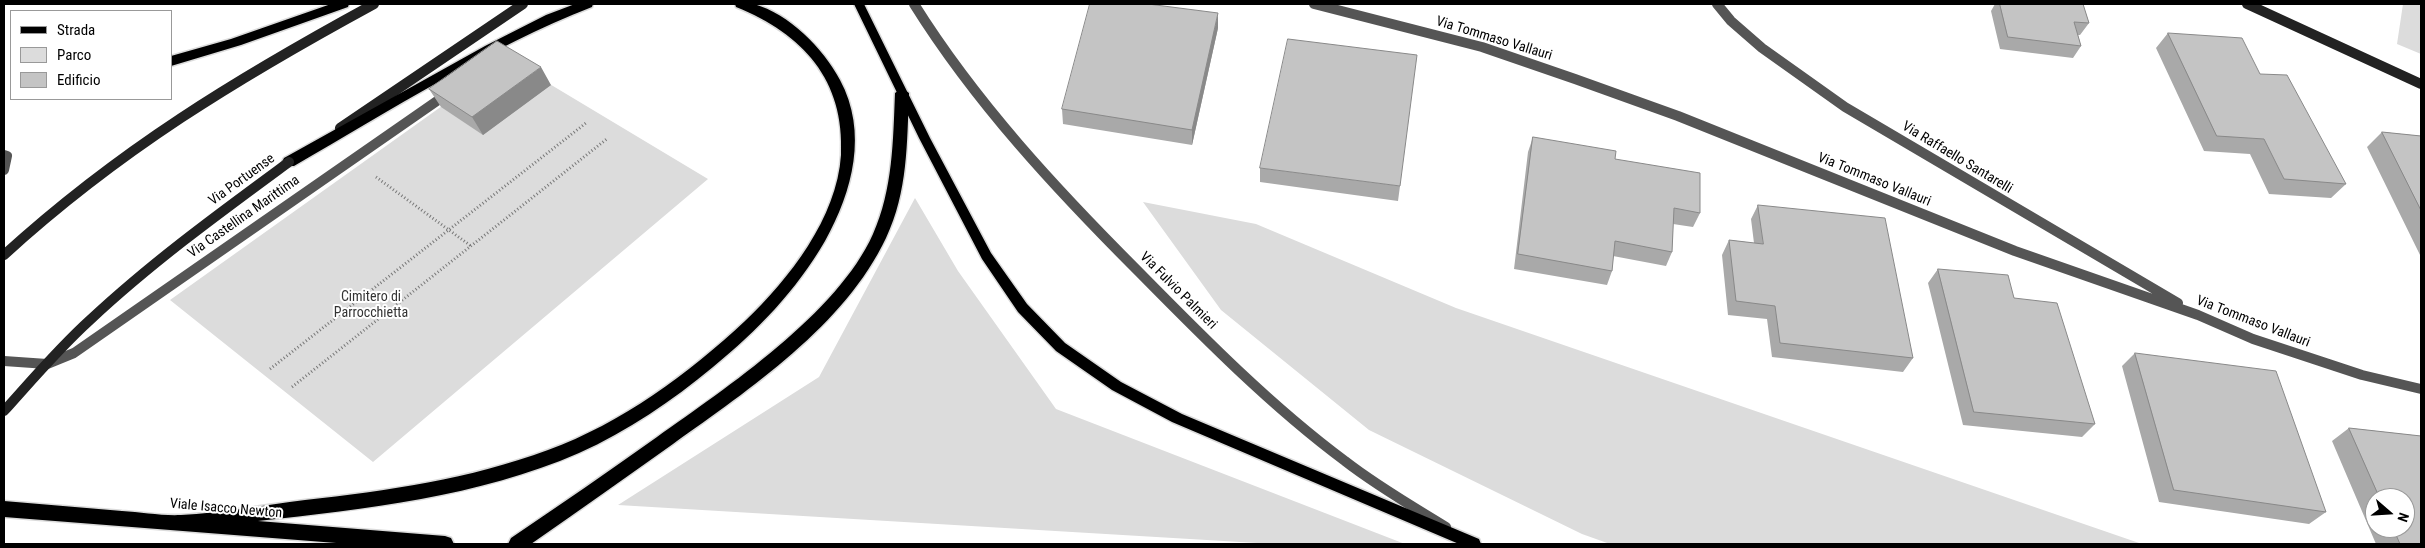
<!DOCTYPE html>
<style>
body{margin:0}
#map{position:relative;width:2425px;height:548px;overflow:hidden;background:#fff;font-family:"Roboto Condensed",sans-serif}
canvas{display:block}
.frame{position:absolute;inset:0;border:5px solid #000;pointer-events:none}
.legend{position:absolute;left:10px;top:10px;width:162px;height:90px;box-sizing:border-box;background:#fff;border:1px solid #999;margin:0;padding:6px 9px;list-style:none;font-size:15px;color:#000}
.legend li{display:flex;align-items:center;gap:10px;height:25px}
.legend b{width:25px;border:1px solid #999}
.north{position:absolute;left:2365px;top:488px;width:50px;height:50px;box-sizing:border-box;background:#fff;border:1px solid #999;border-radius:50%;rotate:109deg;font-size:14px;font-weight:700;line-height:20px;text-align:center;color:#000}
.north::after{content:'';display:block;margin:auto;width:18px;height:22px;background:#000;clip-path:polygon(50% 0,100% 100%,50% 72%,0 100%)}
</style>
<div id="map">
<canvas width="2425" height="548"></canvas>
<div class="frame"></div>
<ul class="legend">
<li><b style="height:6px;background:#000"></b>Strada</li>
<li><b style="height:14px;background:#dcdcdc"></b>Parco</li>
<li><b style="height:14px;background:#c4c4c4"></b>Edificio</li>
</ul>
<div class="north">N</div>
</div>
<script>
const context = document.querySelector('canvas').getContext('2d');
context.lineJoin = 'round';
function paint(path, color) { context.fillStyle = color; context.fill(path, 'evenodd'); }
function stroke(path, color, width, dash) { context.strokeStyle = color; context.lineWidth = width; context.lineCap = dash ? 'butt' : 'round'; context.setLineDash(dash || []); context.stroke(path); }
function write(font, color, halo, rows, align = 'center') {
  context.font = font + ' "Roboto Condensed",sans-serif'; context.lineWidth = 4; context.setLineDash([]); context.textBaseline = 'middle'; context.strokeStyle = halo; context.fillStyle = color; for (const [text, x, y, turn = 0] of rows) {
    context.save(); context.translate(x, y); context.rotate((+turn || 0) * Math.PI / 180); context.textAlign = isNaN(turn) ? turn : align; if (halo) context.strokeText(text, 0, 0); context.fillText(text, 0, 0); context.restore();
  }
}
const green = new Path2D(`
 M2403,4h18v50l-24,-10z
 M508,59l200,120 -335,283 -203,-162z
 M915,198l43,73 98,138 349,135h-131l-656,-39 201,-128z
 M1143,202l113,22 200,84 686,236h-532l-28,-10 -213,-104 -148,-120z`);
const path = new Path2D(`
 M376,177l95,69
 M270,369l316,-246
 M292,387l316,-249`);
const lane = new Path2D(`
 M4,155l3,1 -3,14`);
const street = new Path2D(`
 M914,4c62,99 142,185 225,268 65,66 132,134 206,189 32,25 67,45 101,66
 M1314,4l168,43 93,32 103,37 337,135 183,64 55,24 109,36 59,14
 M1717,4l14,17 31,27 83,59 333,196
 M4,361l43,3 27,-11 373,-259`);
const secondary = new Path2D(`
 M2247,4l174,80
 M340,128l183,-124
 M4,255c115,-105 234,-177 370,-251`);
const primary = new Path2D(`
 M854,4h10l66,134 61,115 36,51 38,39 56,39 61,32 297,125 2,5h-22l-287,-122 -60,-32 -56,-39 -38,-39 -36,-53 -63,-121z`);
const highway = new Path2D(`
 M331,4h18l-1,3 -107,38 -70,21v-10l60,-17z
 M575,4h18l-1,3c-103,40 -202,104 -298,159h-10l-2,-4 2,-4 201,-112 61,-31z
 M735,4c6,0 13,-1 19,0 35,10 69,44 86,76 28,52 13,111 -15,161 -29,50 -67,89 -112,126 -41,34 -85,64 -134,86 -101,44 -213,56 -321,68l187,15 6,2 3,6h-105l-345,-27v-16c39,3 79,7 118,10 19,1 40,5 59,4 41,-2 83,-10 124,-15 82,-9 165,-21 243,-50 74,-27 140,-76 197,-129 44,-42 92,-103 96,-166 4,-75 -38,-121 -105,-148z
 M902,88l7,5c-2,49 -1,99 -23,145 -41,87 -136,151 -213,206 -47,33 -94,67 -142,100h-23l3,-6c49,-33 98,-67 146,-101 69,-49 181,-124 216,-203 20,-45 20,-93 22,-141z`);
const secondaryBridge = new Path2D(`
 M4,411c28,-31 55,-63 86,-91 62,-58 131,-108 199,-158`);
const wall = new Path2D(`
 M1995,4h88l6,19 -9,12h-2l3,11 -8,12 -73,-9 -9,-38z
 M1218,28l-26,117 -129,-21 -1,-15z
 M2168,33l92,41 86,110 -15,14 -62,-4 -19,-40 -46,-3 -48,-103z
 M551,85l-68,50 -42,-28 -12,-18z
 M2382,132l39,4v121l-54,-110z
 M1533,137l82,22 85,54 -7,14 -20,-3 -1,28 -6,14 -53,-10 -1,15 -5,14 -93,-16 14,-117z
 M1260,168l140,18 -2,15 -138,-19z
 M1758,205l155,153 -10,14 -131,-15 -5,-38 -39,-4 -6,-60 7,-15 25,3 -3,-24z
 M1938,269l76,29 81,126 -13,13 -119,-12 -35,-142z
 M2135,353l191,159 -17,12 -150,-22 -37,-136z
 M2349,428l72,8v108h-45l-44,-103zM2375,498h30v30h-30z`);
const shadedWall = new Path2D(`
 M1218,13v15l-26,117v-15z
 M541,67l10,18 -68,50 -11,-18z`);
const building = new Path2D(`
 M1090,4h58l70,9 -26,117 -130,-21z
 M2000,4h83l6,19 -15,-1 7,24 -73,-9z
 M2168,33l74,5 18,36 27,1 59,109 -62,-5 -20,-40 -47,-3z
 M1288,39l129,16 -17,131 -140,-18z
 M497,41l44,26 -69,50 -43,-28z
 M2382,132l39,4v74z
 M1533,137l83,14 -1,8 85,14v40l-26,-5 -2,44 -57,-11 -3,30 -94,-17z
 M1758,205l127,13 28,140 -133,-15 -5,-37 -39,-5 -7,-61 34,4z
 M1938,269l70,6 6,23 43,5 38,121 -121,-12z
 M2135,353l141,18 50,141 -152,-22z
 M2349,428l72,8v108h-21l-7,-16h12v-30h-25z`);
const streetNames = [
 ["Via Tommaso Vallauri",1494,39,17],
 ["Via Raffaello Santarelli",1957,158,31],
 ["Via Portuense",242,180,-36],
 ["Via Tommaso Vallauri",1874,180,22],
 ["Via Castellina Marittima",244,217,-35],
 ["Via Fulvio Palmieri",1178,291,45],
 ["Via Tommaso Vallauri",2253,322,21],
 ["Viale Isacco Newton",226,509,5]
];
const parkNames = [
 ["Cimitero di",371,297],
 ["Parrocchietta",371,313]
];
paint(green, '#dcdcdc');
stroke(primary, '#dbdbdb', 3);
stroke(highway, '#dbdbdb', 3);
stroke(path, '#777', 3, [1, 2.5]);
stroke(lane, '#555', 10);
stroke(street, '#555', 10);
stroke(secondary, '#222', 10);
paint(primary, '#000');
paint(highway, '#000');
stroke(secondaryBridge, '#222', 10);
paint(wall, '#a9a9a9');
paint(shadedWall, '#898989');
paint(building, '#c4c4c4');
stroke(building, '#898989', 1);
write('14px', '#000', '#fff', streetNames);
write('14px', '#333', '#fff', parkNames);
</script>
